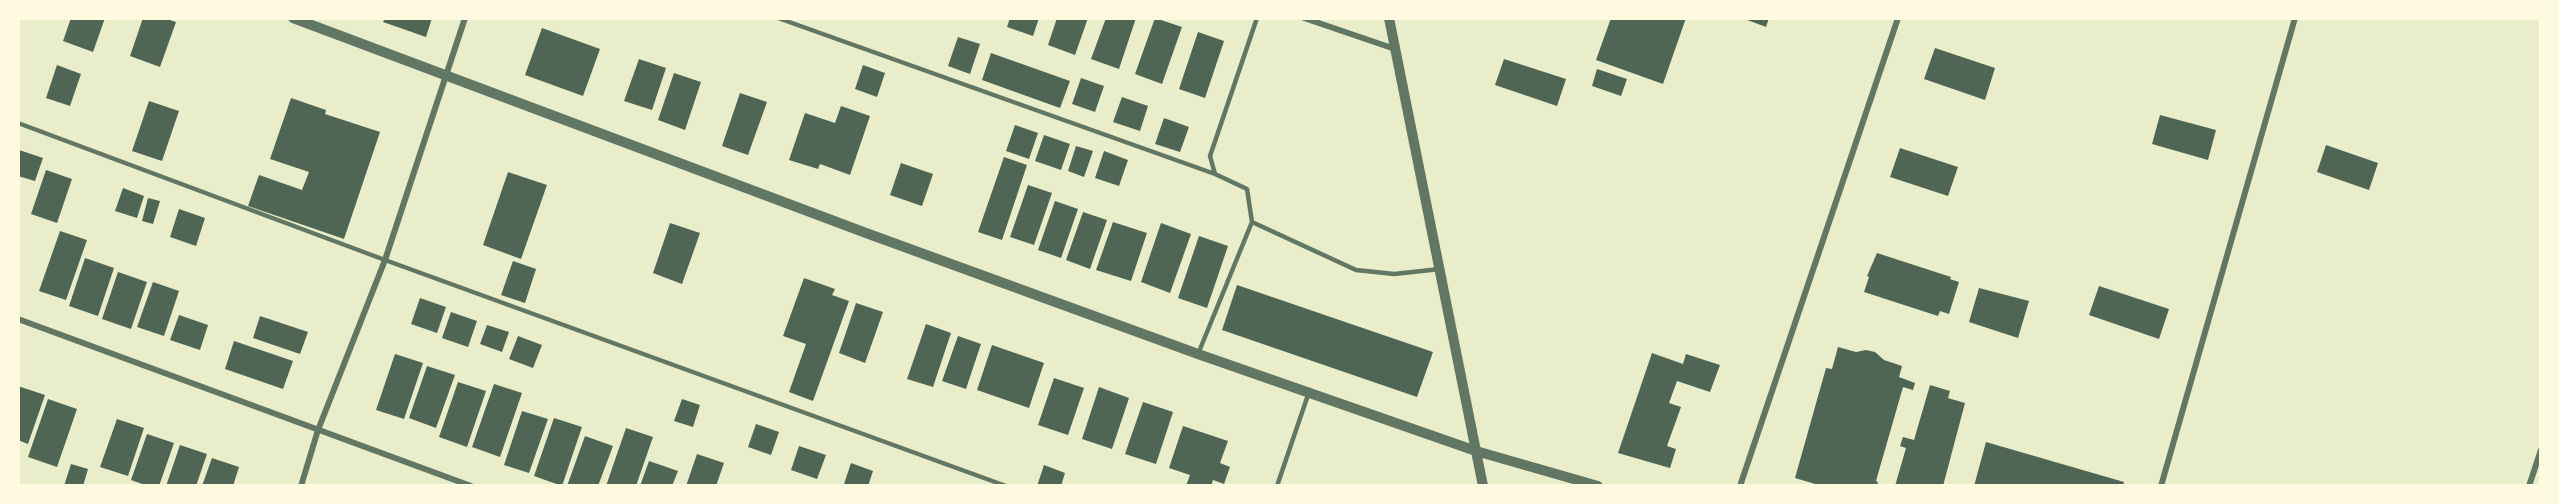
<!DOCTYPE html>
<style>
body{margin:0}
#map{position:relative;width:2559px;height:504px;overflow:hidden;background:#e9edc9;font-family:Commissioner,sans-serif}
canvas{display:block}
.frame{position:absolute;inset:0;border:20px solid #fefae0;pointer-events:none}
</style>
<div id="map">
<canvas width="2559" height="504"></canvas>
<div class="frame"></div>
</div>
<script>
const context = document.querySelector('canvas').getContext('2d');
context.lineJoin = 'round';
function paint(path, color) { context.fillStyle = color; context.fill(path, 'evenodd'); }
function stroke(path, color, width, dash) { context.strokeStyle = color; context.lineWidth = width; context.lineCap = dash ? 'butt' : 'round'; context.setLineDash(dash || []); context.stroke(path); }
const building = new Path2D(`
 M71,18h34l-12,34 -30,-11z
 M143,18h21l12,4 -16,45 -30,-11z
 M385,18h47l-6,19 -43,-15z
 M1010,18h29l-6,18 -26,-9z
 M1057,18h31l-13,37 -27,-10z
 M1106,18h30l-17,51 -28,-10z
 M1155,18l27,9 -20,57 -27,-10z
 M1611,18h75l-23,66 -67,-24z
 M1742,18h27l-3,9z
 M542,28l58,21 -17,47 -58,-21z
 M1198,32l26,9 -19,57 -26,-9z
 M958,37l22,7 -10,30 -22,-8z
 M1935,48l60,20 -10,32 -61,-21z
 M991,53l79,28 -10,27 -78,-28z
 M639,59l27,9 -14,42 -28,-9z
 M1504,59l62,20 -9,27 -62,-21z
 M57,65l24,9 -11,32 -24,-8z
 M863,65l22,8 -8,24 -22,-8z
 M1597,69l30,10 -6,17 -29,-10z
 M674,73l27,9 -16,48 -27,-10z
 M1081,78l23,8 -9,26 -23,-8z
 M740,93l27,9 -19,53 -26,-9z
 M1122,97l26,9 -8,25 -27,-9z
 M291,98l35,12 -1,4 55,18 -36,107 -96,-33 11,-31 43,15 7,-18 -39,-13z
 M149,101l30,10 -17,50 -30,-10z
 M841,106l29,10 -20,59 -30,-11 -2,5 -29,-9 16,-47 30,10z
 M2160,115l56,15 -8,30 -56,-16z
 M1164,118l25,9 -9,25 -25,-8z
 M1015,125l23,8 -9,26 -23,-8z
 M1044,135l26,9 -9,26 -26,-9z
 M2326,145l52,18 -9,27 -52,-18z
 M1076,146l17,5 -9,26 -16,-6z
 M1900,148l58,19 -10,29 -58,-19z
 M19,150l24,8 -8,23 -17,-5z
 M1104,151l24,9 -9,26 -24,-8z
 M1004,157l23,8 -25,75 -24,-8z
 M901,163l32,11 -11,32 -32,-11z
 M46,170l26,9 -15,44 -26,-9z
 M508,172l39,13 -26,74 -38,-14z
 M1028,185l24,8 -18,52 -24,-8z
 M123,188l21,8 -7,22 -22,-7z
 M148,198l12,3 -7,23 -11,-3z
 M1055,201l23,8 -17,49 -23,-8z
 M179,209l26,9 -9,28 -26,-9z
 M1083,212l24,8 -17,49 -24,-9z
 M1113,222l34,11 -16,48 -35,-11z
 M670,223l30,10 -18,51 -29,-11z
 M1161,223l30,11 -21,59 -29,-11z
 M60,231l27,9 -21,60 -27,-9z
 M1199,236l29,10 -21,62 -29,-10z
 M1877,253l74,24 -1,2 9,3 -10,32 -9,-3 -2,5 -74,-24 5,-15 -2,-1z
 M85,258l29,10 -16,48 -29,-10z
 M513,261l23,8 -11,34 -24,-8z
 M118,272l29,10 -16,47 -29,-10z
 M804,278l31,11 -3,6 17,6 -36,100 -24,-9 17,-48 -23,-8z
 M153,282l26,9 -15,45 -27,-9z
 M1237,285l196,67 -16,45 -195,-67z
 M2099,286l70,23 -10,30 -70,-24z
 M1979,288l50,13 -11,37 -49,-16z
 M420,298l26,9 -9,26 -26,-9z
 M856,303l27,9 -18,51 -26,-10z
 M451,312l26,9 -9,26 -26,-9z
 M179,315l29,10 -8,25 -30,-10z
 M260,316l48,16 -8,22 -47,-16z
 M926,324l25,9 -18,54 -26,-8z
 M487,325l22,7 -7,20 -22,-8z
 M518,336l24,9 -9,23 -24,-9z
 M958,336l23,8 -15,45 -24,-8z
 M234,341l59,20 -10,28 -58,-20z
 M992,345l52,18 -15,45 -52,-18z
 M1838,347l18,5 10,-2 9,2 9,8 18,6 -3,11 16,6 -2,7 -10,-3 -27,94 2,1 -1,4h-55l-27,-8 31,-110 6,1z
 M1652,353l31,11 3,-10 34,11 -10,27 -33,-11 -8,22 12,4 -14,39 9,3 -6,19 -52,-15z
 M395,354l28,9 -19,56 -28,-9z
 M427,366l28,9 -19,53 -27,-10z
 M1054,378l30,10 -16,47 -30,-10z
 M458,382l28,9 -19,56 -28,-10z
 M494,384l28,9 -22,64 -28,-10z
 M1930,385l20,6 -2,7 17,5 -22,83h-48l11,-38 -6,-2 3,-9 11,3z
 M18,386l27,9 -17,49 -10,-4z
 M1099,387l30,11 -17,51 -30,-10z
 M48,399l29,10 -20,58 -29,-10z
 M682,399l18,6 -7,22 -19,-6z
 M1143,402l30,10 -17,52 -31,-10z
 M522,411l26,8 -19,54 -25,-8z
 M554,418l28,9 -20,59 -28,-10z
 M117,419l27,9 -16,48 -28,-9z
 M756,424l23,8 -8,23 -23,-8z
 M1183,426l45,15 -8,22 10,4 -6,17 -11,-4 -2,6h-25l4,-11 -21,-7z
 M626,428l27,9 -17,49h-30z
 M147,434l27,9 -15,43h-11l-17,-6z
 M585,436l28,10 -15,40h-31z
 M1986,442l138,40 -1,4h-149z
 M180,445l27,9 -11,32h-30z
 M799,446l27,9 -9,24 -26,-9z
 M697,454l27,9 -8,23h-30z
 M212,458l27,9 -6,19h-31z
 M649,461l29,10 -6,15h-32z
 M851,463l22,8 -5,15 -24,-2z
 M71,464l17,5 -5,17h-19z
 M1044,465l21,8 -4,13h-24z`);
const service = new Path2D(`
 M778,18l437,156
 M18,123l367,137 621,226
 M1252,222l104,48 38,4 46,-5
 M1198,354l54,-132 -5,-33 -32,-15 -5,-18 47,-138
 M1277,486l32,-94`);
const minor = new Path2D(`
 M1304,18l91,31
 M18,319l453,167
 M301,486l17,-56 67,-170 80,-242
 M1740,486l158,-468
 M2161,486l134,-468
 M2529,486l12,-36`);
const tertiary = new Path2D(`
 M293,18l573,215 332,121 278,97 122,35
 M1389,18l94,468`);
paint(building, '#4f6655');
stroke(service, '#617663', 4.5);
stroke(minor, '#617663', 6);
stroke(tertiary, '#617663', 10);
</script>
